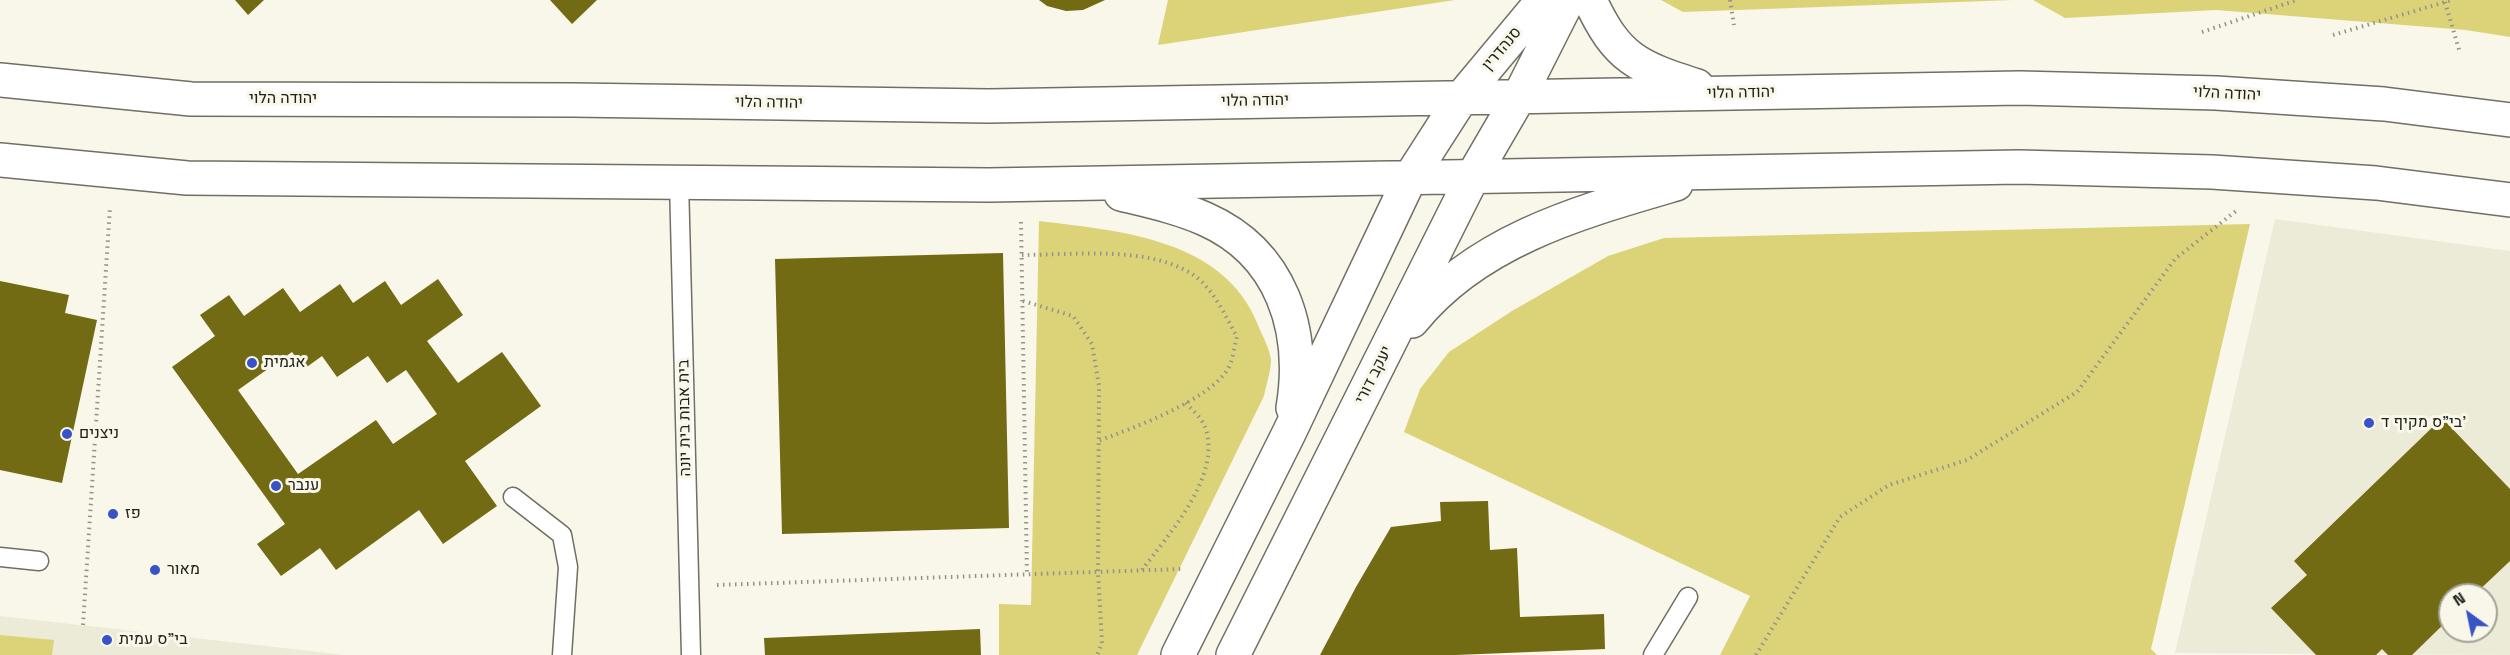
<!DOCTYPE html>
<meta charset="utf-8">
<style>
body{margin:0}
#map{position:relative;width:2510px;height:655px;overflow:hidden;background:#f8f7ea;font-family:"Space Grotesk",sans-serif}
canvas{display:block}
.north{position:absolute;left:2438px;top:583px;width:60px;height:60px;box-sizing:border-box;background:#f8f7ea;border:2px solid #a2a298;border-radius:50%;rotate:327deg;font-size:16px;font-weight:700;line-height:24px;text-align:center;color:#22221d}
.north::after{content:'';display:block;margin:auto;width:21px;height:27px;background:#3753c5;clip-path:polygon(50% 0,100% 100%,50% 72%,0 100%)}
</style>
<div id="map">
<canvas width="2510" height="655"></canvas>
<div class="north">N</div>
</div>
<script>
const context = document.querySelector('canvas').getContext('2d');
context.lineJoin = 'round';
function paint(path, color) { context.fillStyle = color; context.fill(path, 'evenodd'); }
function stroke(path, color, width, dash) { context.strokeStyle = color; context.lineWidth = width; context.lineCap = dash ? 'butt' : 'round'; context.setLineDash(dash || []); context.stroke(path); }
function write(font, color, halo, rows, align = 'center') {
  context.font = font + ' "Space Grotesk",Heebo,sans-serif'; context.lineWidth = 6; context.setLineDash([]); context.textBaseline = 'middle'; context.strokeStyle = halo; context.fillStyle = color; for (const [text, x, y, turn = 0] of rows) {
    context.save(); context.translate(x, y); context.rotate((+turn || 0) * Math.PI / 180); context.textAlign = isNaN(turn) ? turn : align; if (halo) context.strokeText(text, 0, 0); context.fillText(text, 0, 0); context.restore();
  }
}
const built = new Path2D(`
 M2275,219l235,32v404l-335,-2zM2450,595h36v36h-36z
 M0,616l345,39h-345z`);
const green = new Path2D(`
 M1168,0h287l-297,45z
 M1661,0h352l-330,12z
 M2033,0h477v37l-44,-7 -250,-20 -151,8z
 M1039,221c80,10 185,17 219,104 4,10 12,24 13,35 0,11 -5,25 -7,36l-127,259h-138v-51l32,1z
 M2250,224l-99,425 6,6h-437l30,-59 -346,-164 16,-43 29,-37 63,-41 96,-55 56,-18z
 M0,635l54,5 -2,15h-52z`);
const building = new Path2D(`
 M235,0h29l-16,15z
 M550,0h47l-25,24z
 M1039,0h66l-22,10 -17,1 -19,-5z
 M1003,253l6,275 -227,6 -7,-275z
 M438,279l25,36 -36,26 31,42 44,-31 39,54 -76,55 32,45 -54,38 -24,-34 -83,60 -16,-22 -39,28 -24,-32 28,-20 -113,-157 43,-31 -15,-21 29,-20 15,21 39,-28 17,24 40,-28 13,19 32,-22 16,24zM292,352l12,17 18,-13 15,21 31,-21 19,27 19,-13 31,44 -44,30 -17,-24 -78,54 -60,-84z
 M0,281l69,14 -4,18 32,7 -35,163 -62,-13z
 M2442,418l68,71v72l-36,34h-24v23l-38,37h-24l-6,-6 -6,6h-60l-45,-47 36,-33 -13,-14z
 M1488,501l2,49 27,-2 3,69 84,-3 1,35 -149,6h-136l36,-68 35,-60 50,-6 -1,-19z
 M980,629l1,26h-216l-1,-17z`);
const path = new Path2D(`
 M1730,0l4,25
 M2445,2l15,51
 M2202,32l95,-32
 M2333,35l119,-35
 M1021,222l6,353
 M1022,255c52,0 128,-10 173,21 19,14 31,41 42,61 -3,10 -4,23 -9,32 -20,32 -95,59 -130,72
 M1023,301l50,15 19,28 7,42 -1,186 4,71 -5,12
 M1142,570c26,-35 81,-95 63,-143 -3,-9 -14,-18 -20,-25
 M717,585l464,-16
 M83,625l27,-418
 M1756,655l84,-138 49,-32 78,-25 110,-68 98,-133 61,-48`);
const lane = new Path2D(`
 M679,181l12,474
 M513,497l49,38 6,32 -6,88
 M0,557l39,4
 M1653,655l35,-58`);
const secondary = new Path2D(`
 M1590,0c27,59 48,67 107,86
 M0,80l191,19 382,1 416,6 1031,-18 196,5 168,11 126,16
 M0,160l187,18 802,7 1030,-18 193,5 164,11 134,17
 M1121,194c28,7 57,13 84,25 77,34 101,111 88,189
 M1412,321c65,-81 168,-109 264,-137
 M1178,655l111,-222 121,-255 52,-81 81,-97
 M1233,655l240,-479 46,-79 49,-97`);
const markers = [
 [252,363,6,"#3753c5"],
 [2369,423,6,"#3753c5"],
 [67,434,6,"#3753c5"],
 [276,486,6,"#3753c5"],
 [113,514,6,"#3753c5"],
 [155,570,6,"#3753c5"],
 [107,640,6,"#3753c5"]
];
const streetNames = [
 ["סנהדרין",1502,49,-50],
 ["יהודה הלוי",1741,93,-1],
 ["יהודה הלוי",2227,94,3],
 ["יהודה הלוי",283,99],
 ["יהודה הלוי",1255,101,-1],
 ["יהודה הלוי",769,103,1],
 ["יעקב דורי",1374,375,-63],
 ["בית אבות בית יונה",685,418,-91]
];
const poiNames = [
 ["אגמית",264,363],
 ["בי\"ס מקיף ד'",2381,423],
 ["ניצנים",79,434],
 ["ענבר",288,486],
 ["פז",125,514],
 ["מאור",167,570],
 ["בי\"ס עמית",119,640]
];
paint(built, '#ecebd7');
paint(green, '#dcd379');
paint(building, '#736a14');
stroke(lane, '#706f64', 21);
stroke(secondary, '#706f64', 36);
stroke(path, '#94938a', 4, [1.5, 4.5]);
stroke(lane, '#fff', 18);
stroke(secondary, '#fff', 33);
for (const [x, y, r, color] of markers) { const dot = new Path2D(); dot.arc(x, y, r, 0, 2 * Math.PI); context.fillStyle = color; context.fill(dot); stroke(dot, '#f8f7ea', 2); }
write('16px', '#22221d', '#f8f7ea', streetNames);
write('16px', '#22221d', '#f8f7ea', poiNames, 'left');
</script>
